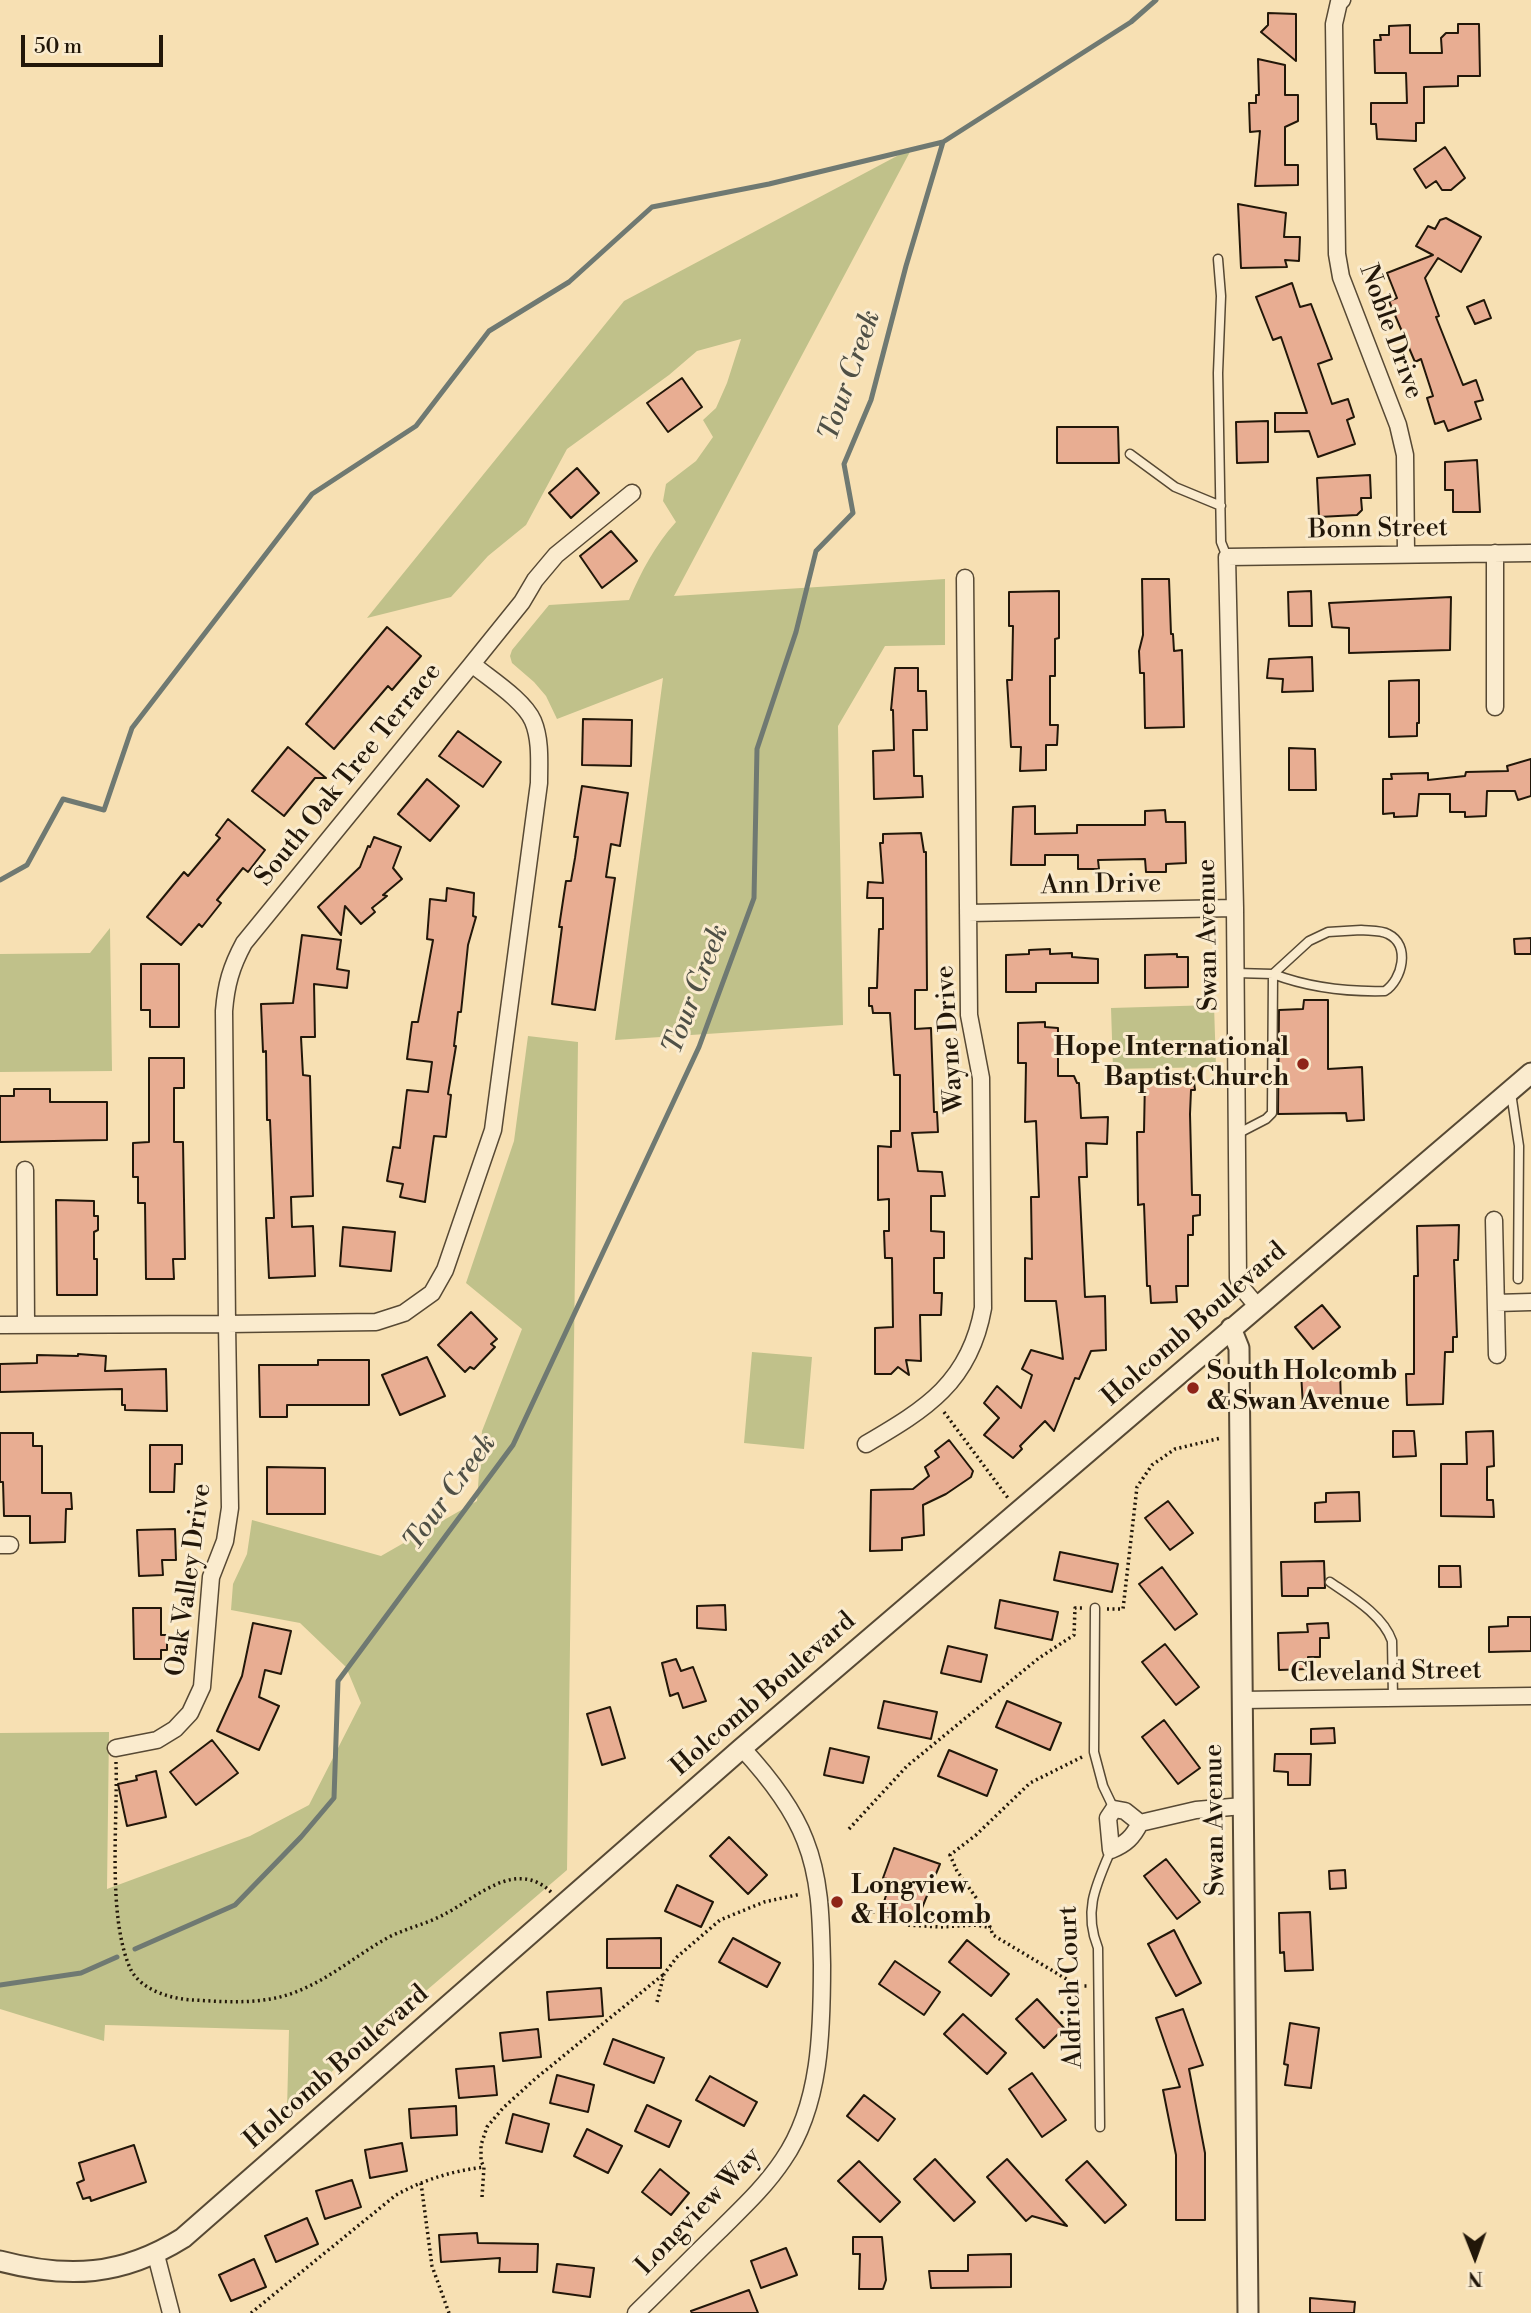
<!DOCTYPE html>
<style>
body{margin:0}
#map{position:relative;width:1531px;height:2313px;overflow:hidden;background:#f7e0b3;font-family:"Libre Bodoni",serif}
canvas{display:block}
.north{position:absolute;left:1440px;top:2222px;width:70px;height:70px;-webkit-text-stroke:5px #faebce;paint-order:stroke;rotate:179deg;font-size:19px;font-weight:700;line-height:28px;text-align:center;color:#221709}
.north::after{content:'';display:block;margin:auto;width:24px;height:32px;background:#221709;clip-path:polygon(50% 0,100% 100%,50% 72%,0 100%)}
.scale{position:absolute;left:21px;top:35px;width:142px;height:32px;box-sizing:border-box;border:4px solid #221709;border-top:0;padding-left:9px;font-size:21px;line-height:24px;white-space:nowrap;color:#221709;-webkit-text-stroke:5px #faebce;paint-order:stroke}
</style>
<div id="map">
<canvas width="1531" height="2313"></canvas>
<div class="north">N</div>
<div class="scale">50 m</div>
</div>
<script>
const context = document.querySelector('canvas').getContext('2d');
context.lineJoin = 'round';
function paint(path, color) { context.fillStyle = color; context.fill(path, 'evenodd'); }
function stroke(path, color, width, dash) { context.strokeStyle = color; context.lineWidth = width; context.lineCap = dash ? 'butt' : 'round'; context.setLineDash(dash || []); context.stroke(path); }
function write(font, color, halo, rows, align = 'center') {
  context.font = font + ' "Libre Bodoni",serif'; context.lineWidth = 6; context.setLineDash([]); context.textBaseline = 'middle'; context.strokeStyle = halo; context.fillStyle = color; for (const [text, x, y, turn = 0] of rows) {
    context.save(); context.translate(x, y); context.rotate((+turn || 0) * Math.PI / 180); context.textAlign = isNaN(turn) ? turn : align; if (halo) context.strokeText(text, 0, 0); context.fillText(text, 0, 0); context.restore();
  }
}
const green = new Path2D(`
 M912,148l-238,448 271,-17v66l-60,1 -47,80 5,299 -228,15 48,-362 -106,41 -11,-23 -12,-14 -22,-19 -2,-7 2,-6 37,-45 80,-5c12,-28 26,-55 47,-78l-13,-21 3,-17 30,-23 17,-24 -10,-17 13,-12 11,-25 14,-44 -44,12 -28,24 -102,74 -41,76 -38,31 -37,41 -84,21 257,-317z
 M110,928l2,143 -112,1v-118l90,-1z
 M1214,1005l2,62 -103,2 -2,-61z
 M528,1036l50,6 -11,828 -280,240 2,-80 -184,-5 -1,16 -104,-32v-276l109,-1 -2,157 143,-53 59,-31 52,-102 -15,-36 -46,-44 -69,-13 2,-26 14,-30 5,-34 129,36 96,-55 5,-70 40,-102 -56,-46 48,-142z
 M752,1352l60,5 -8,92 -60,-6z`);
const stream = new Path2D(`
 M0,880l27,-15 36,-66 41,11 28,-82 180,-234 104,-68 73,-95 80,-49 83,-75 117,-23 174,-42
 M135,1949l100,-44 66,-68 33,-39 4,-117 175,-236 186,-398 55,-149 3,-149 39,-117 20,-81 37,-38 -9,-49 27,-64 35,-134 37,-124 188,-120 25,-22
 M0,1985l81,-12 36,-16`);
const building = new Path2D(`
 M1268,13l28,1v47l-35,-29 7,-7z
 M1458,24h21l1,52h-22v10l-34,1v36h-8v18l-39,-2 -1,-15h-5v-21h36l-1,-30h-31l-1,-33h7l-1,-5h9v-9l21,-1v28h32l-1,-15 5,-5h12z
 M1258,59l27,6v30h13v26l-13,6v38h13v20l-43,1 5,-55 -10,1 -1,-29h7v-8h3z
 M1445,147l20,31 -14,12h-9l-6,-9 -10,7 -12,-19z
 M1238,204l48,9 -2,24h16l-1,24 -14,-1 2,7 -46,1z
 M1446,218l35,19 -20,35 -23,-14 -13,20 14,38 -3,1 27,68 13,-5 7,20 -8,2 6,17 -33,12 -4,-10 -9,3 -8,-26 6,-2 -12,-37 -6,3 -26,-61 8,-3 -10,-25 46,-18 -17,-9 12,-20 7,3 5,-9z
 M1292,283l8,24 11,-3 21,55 -14,5 14,40 16,-5 6,18 -7,3 8,24 -37,13 -9,-26 -34,1v-19h32l-26,-76 -8,3 -17,-43z
 M1484,300l7,18 -16,6 -8,-17z
 M682,378l20,29 -34,25 -21,-29z
 M1268,421v41l-31,1 -1,-41z
 M1057,427h61l1,36h-62z
 M1477,460l3,52h-27v-22h-8v-28z
 M577,468l22,25 -28,25 -22,-25z
 M1370,475l1,23h-10l1,12 -5,5 -38,2 -2,-39z
 M611,531l26,30 -35,27 -22,-32z
 M1142,579h27l2,55h2l1,17 8,-1 2,77 -39,1 -1,-55h-4l-1,-22 4,-16z
 M1059,591v47l-4,1v37h-5v49h8l-1,20h-11v25l-26,1 1,-24h-10l-2,-35 -2,-32h5l1,-54h-4v-34z
 M1311,591l1,35h-23l-1,-34z
 M1451,597l-1,53 -101,3v-25l-17,-1 -3,-24z
 M387,627l34,29 -29,34 -4,-4 -54,63 -28,-25z
 M1312,657l1,34 -31,1 1,-13 -16,-1 2,-19z
 M895,668h23v23h8l1,39h-14l1,46h8l1,21 -49,2 -1,-48 21,-1 -1,-40h-2z
 M1419,680v43h-2v13l-28,1v-56z
 M583,719l49,1 -1,46 -49,-1z
 M458,731l43,31 -18,25 -44,-31z
 M288,747l38,31h-11l-31,38 -32,-25z
 M1289,748l26,1 1,41h-27z
 M1531,759v37l-13,4 -3,-9h-28l-1,25 -21,1v-5h-15v-18h-31l-2,22 -23,1v-4l-11,1v-35h9l-1,-5 37,-1v7l37,-4 1,-4 42,-1 -1,-5z
 M427,779l32,27 -29,35 -32,-27z
 M582,786l46,7 -8,53 -9,-2 -5,33 9,1 -20,132 -43,-6 10,-77h-3l7,-46h5l4,-23 3,-21h-4z
 M1035,806v28l42,-1v-8h68v-14l20,-1 1,12h19l1,41 -20,1v8h-20l-1,-13 -47,1 1,9h-21v-14h-33v10h-34l2,-58z
 M228,819l37,31 -17,22 -5,-4 -26,32 4,3 -19,24 -3,-3 -18,21 -34,-28 37,-45 4,4 32,-38 -4,-3z
 M921,833l3,19h2l1,138h-12v39l16,-1 3,84h3l1,20 -26,1 6,38 24,1 3,24h-14v35l13,1v26h-10v35h8l-1,22h-21l1,46 -15,-1 3,15 -11,-8 -7,7h-16v-46l18,-1 -1,-69h-7l-1,-27h5v-32l-11,1v-54l13,1v-16h9v-56h-6l-4,-62h-17l-1,-7h-3v-18h8l2,-59h4v-31h-16l1,-16 15,1 -3,-40h3v-9z
 M374,837l27,10 -8,21 9,11 -19,16 4,1 -15,12 3,4 -14,12 -16,-18 -4,29 -23,-28 42,-40 8,-21 2,1z
 M447,888l27,5 -1,23 3,1 -8,28 -7,67h-3l-4,34h2l-8,48 3,1 -5,42 -12,-1 -9,66 -25,-5 3,-13 -16,-3 6,-34 7,1 7,-58 21,2 4,-30 -25,-3 5,-37h6l15,-82 -6,-1 3,-40 16,2z
 M302,935l39,5 -4,29 12,2 -2,17 -33,-4 1,53h-14l2,38 7,1 3,120 -22,1 1,30 21,-1 2,50 -46,2 -3,-60h8l-4,-98h-3l-1,-69 -3,1 -2,-48 32,-1z
 M1531,938v16h-16l-1,-15z
 M1050,949v5l22,-1v4l26,2v24h-62v9h-30v-37l23,-1v-4z
 M1177,954v3h11v30l-43,1v-33z
 M141,964h38v63h-29v-17h-9z
 M1304,1000h24v69l34,-2 2,53 -17,1 -1,-8 -68,1 1,-104 24,-1z
 M1045,1022v5l13,1v48h16l3,7h2l2,35 27,-1 -1,27 -21,-1 1,34h-8l6,120 20,-1 1,54 -15,1 -12,28 -4,-1 -21,53 -9,-10 -25,25 2,3 -9,9 -29,-23 15,-17 -15,-15 13,-17 24,22 11,-33 -10,-6 9,-19 32,9 -7,-58h-31v-43l7,1 -1,-62h8l-3,-76 -11,1 1,-59h-8v-40z
 M149,1058h35v30h-10v54h9l2,117h-12l1,20h-28l-1,-76h-7v-26h-5v-34l16,-1z
 M1193,1075l2,15h-4l-1,24 2,81h8v20l-7,1v19h-5v51h-12l1,16 -26,1 -1,-17h-3l-3,-82 -6,1 -1,-73h7l1,-54z
 M14,1089h36v13h57v38l-107,2v-46h14z
 M56,1200l38,1v15h4v14l-4,2v27h3v36h-40z
 M1459,1225l-1,35h-4l3,77h-4v15h-8l-2,52 -36,1 -1,-31h8v-98h4l-1,-50z
 M343,1227l52,5 -4,39 -51,-5z
 M1322,1305l18,22 -27,22 -18,-22z
 M471,1312l26,27 -6,5 4,3 -21,22 -4,-2 -5,5 -27,-27z
 M78,1354l28,2 -1,15 61,-2 1,42 -42,-1v-5h-3v-16l-122,3v-28l37,-1v-8l41,1z
 M427,1357l18,39 -45,19 -18,-40z
 M318,1360h51v45h-82v12h-27l-1,-52h59z
 M1340,1371l1,33 -38,2 -2,-33z
 M1393,1431h21l2,25 -23,1z
 M1493,1431l1,35 -7,1v33h6l1,17 -53,-1v-52h26l-1,-32z
 M0,1433h33v13h9v47h29l1,16h-6l-1,33 -35,1v-27h-26l-1,-34h-3z
 M949,1440l24,31 -2,6 -25,17 -23,11 1,30 -22,3v12l-32,1 1,-61 42,-1 16,-13 -4,-9 14,-10 -4,-6z
 M150,1445h32v19h-7l-1,28h-24z
 M267,1467l58,1v46h-58z
 M1359,1492l1,29 -45,1v-19l11,-1v-9z
 M1168,1501l25,32 -23,17 -25,-32z
 M175,1529l1,31h-14l1,15 -24,1 -2,-46z
 M1060,1552l58,12 -6,28 -58,-12z
 M1324,1561l1,27h-17v8h-26l-1,-34z
 M1439,1566h21l1,21h-22z
 M1162,1567l35,47 -22,16 -36,-46z
 M1000,1600l58,12 -6,28 -57,-12z
 M725,1605l1,25 -29,-2v-22z
 M133,1608h28v27h6v15h-6v9h-27z
 M1508,1617h23v34l-42,1v-25l19,-1z
 M253,1623l38,8 -10,43 -16,-4 -6,27 20,9 -20,44 -42,-19 25,-55z
 M1328,1623l1,15h-9v19h-12v12l-29,1 -1,-37 30,-1 -1,-8z
 M1165,1644l34,43 -23,18 -34,-43z
 M948,1646l39,9 -6,27 -40,-9z
 M676,1659l5,12 12,-4 13,34 -23,7 -5,-15 -8,3 -8,-33z
 M884,1701l53,11 -6,27 -53,-11z
 M1007,1701l54,22 -11,27 -54,-23z
 M610,1707l15,51 -23,7 -15,-51z
 M1164,1720l36,48 -22,16 -36,-47z
 M1334,1728l1,15 -24,1v-15z
 M212,1740l26,33 -42,32 -26,-33z
 M830,1748l39,9 -6,26 -39,-8z
 M949,1750l48,20 -10,26 -49,-20z
 M1275,1754h36l-1,31h-22v-13l-14,-1z
 M156,1771l10,46 -39,9 -9,-42 19,-4 -1,-4z
 M729,1837l38,38 -19,19 -38,-38z
 M894,1848l46,16 -23,56 -35,-12 9,-28 -8,-2z
 M1166,1859l34,43 -23,17 -33,-43z
 M1345,1870l1,18 -16,1 -1,-18z
 M677,1885l36,17 -12,25 -36,-16z
 M1310,1912l3,58 -28,1 -1,-19 -4,1 -1,-40z
 M1174,1930l27,53 -25,13 -28,-52z
 M661,1938v30h-54v-29z
 M733,1938l47,25 -13,24 -48,-25z
 M967,1940l42,34 -18,22 -42,-34z
 M895,1961l45,31 -16,23 -45,-31z
 M601,1988l2,28 -54,4 -2,-28z
 M1037,1999l27,29 -20,20 -28,-29z
 M1183,2009l20,56 -14,4 16,84v67h-29v-65l-13,-65 17,-3 -24,-69z
 M963,2014l43,39 -19,21 -43,-40z
 M1290,2023l29,5 -8,60 -26,-3 3,-20 -4,-1z
 M538,2029l3,28 -38,4 -3,-28z
 M613,2039l51,19 -10,25 -50,-19z
 M494,2066l3,29 -38,3 -3,-29z
 M1032,2073l34,47 -24,17 -33,-48z
 M557,2075l37,10 -6,27 -38,-9z
 M710,2076l47,26 -13,24 -48,-26z
 M864,2095l31,24 -17,22 -31,-25z
 M647,2105l34,16 -12,26 -34,-16z
 M456,2106l1,29 -46,3 -2,-29z
 M513,2114l36,10 -7,28 -36,-9z
 M587,2129l35,17 -14,27 -34,-17z
 M402,2143l5,28 -37,7 -5,-28z
 M134,2145l12,37 -55,19 -1,-4 -7,2 -6,-16 7,-3 -5,-17z
 M935,2159l40,43 -21,19 -40,-42z
 M1007,2159l60,67 -35,-10 -6,5 -39,-44z
 M859,2161l41,41 -20,20 -42,-41z
 M1087,2161l39,44 -21,18 -39,-43z
 M660,2169l29,24 -18,22 -29,-23z
 M352,2180l9,27 -36,12 -9,-28z
 M307,2218l11,26 -42,18 -11,-26z
 M477,2233l1,10 60,1 -1,28h-38l1,-14 -59,4 -2,-27z
 M853,2237h29l4,43 -3,9h-24l1,-35h-7z
 M786,2248l11,27 -36,13 -10,-27z
 M1011,2254v33l-80,1 -2,-17h39v-16z
 M254,2259l12,28 -35,14 -12,-26z
 M557,2264l37,4 -4,29 -37,-5z
 M749,2290l9,23h-66l-1,-2z
 M1310,2298l45,4 -1,11h-44z`);
const path = new Path2D(`
 M944,1412l64,86
 M1107,1609h16l14,-122 15,-22 23,-16 46,-11
 M1082,1757l-52,26 -54,52 -26,20 7,16 25,35 11,29 85,51h10
 M116,1762c2,59 -9,153 14,206 10,22 41,31 63,32 36,2 72,5 105,-9 33,-13 60,-37 91,-54 18,-9 37,-13 54,-22 34,-17 73,-58 109,-22
 M849,1829l58,-63 132,-108 35,-23 1,-27h7
 M856,1912h24l27,13 33,2 37,-2 14,3
 M657,2002l7,-28 13,-17 43,-37 44,-18 37,-8
 M421,2183l11,83 17,47
 M482,2197l2,-30 -3,-6v-16l6,-18 16,-19 32,-29 129,-105
 M251,2313l145,-118c27,-15 56,-24 88,-28`);
const service = new Path2D(`
 M1218,259l3,37 -3,77 3,169 6,15
 M1130,454l45,33 46,19
 M1361,930c7,1 20,0 27,4 23,11 14,46 -3,57 -39,1 -75,-3 -112,-17l36,-33 19,-9z
 M1236,973l37,1 -1,139 -6,6 -29,15
 M1511,1093l8,53 -1,133
 M1330,1582c22,15 53,33 62,59l1,57
 M1095,1608l-1,144 9,34 11,23
 M1100,2127l-2,-179c-15,-37 -2,-63 13,-98`);
const minor = new Path2D(`
 M1342,0l-3,2 -5,22 3,230 4,23 57,148 7,30 1,98
 M472,664c18,15 52,36 61,57 8,19 6,42 6,62l-46,347 -48,140 -13,23 -28,20 -28,9 -149,2 -3,-313c2,-26 7,-44 20,-68z
 M472,664l50,-62 13,-22 21,-25 76,-62
 M1495,707v-154
 M968,913l267,-5
 M25,1170l1,154
 M1494,1220l3,135
 M1496,1303l35,-1
 M1257,1306l-15,-18 -4,-10 -3,-370 -8,-351 304,-4
 M0,1325l227,-1 3,184 -5,33 -14,36 -9,110 -12,26 -15,16 -18,11 -41,8
 M866,1444c60,-35 104,-62 117,-136l-2,-230 -12,-63 -4,-437
 M0,1545h10
 M1241,1700l290,-4
 M1140,1823l-15,-12 -11,-2 -6,9 3,32c15,-6 22,-13 29,-27l56,-13 47,-4
 M156,2255l15,58
 M636,2313c28,-27 55,-55 83,-82 23,-23 46,-44 64,-71 38,-55 39,-130 39,-195 -1,-43 -1,-85 -17,-125 -13,-34 -39,-66 -63,-92`);
const tertiary = new Path2D(`
 M1231,1328l8,20 9,965
 M0,2261c68,18 122,15 183,-23l559,-490 789,-675`);
const markers = [
 [1303,1064,7,"#8f2418"],
 [1193,1388,7,"#8f2418"],
 [837,1902,7,"#8f2418"]
];
const streetNames = [
 ["Noble Drive",1390,332,70],
 ["Bonn Street",1378,530,-1],
 ["South Oak Tree Terrace",349,775,-51],
 ["Ann Drive",1101,886,-1],
 ["Swan Avenue",1209,935,-91],
 ["Wayne Drive",951,1039,-94],
 ["Holcomb Boulevard",1195,1325,-41],
 ["Oak Valley Drive",190,1580,-82],
 ["Cleveland Street",1386,1673,-1],
 ["Holcomb Boulevard",764,1695,-41],
 ["Swan Avenue",1216,1820,-91],
 ["Aldrich Court",1072,1987,-92],
 ["Holcomb Boulevard",337,2068,-41],
 ["Longview Way",699,2212,-46]
];
const poiNames = [
 ["Hope International",1289,1049,"right"],
 ["Baptist Church",1289,1079,"right"],
 ["South Holcomb",1207,1373],
 ["& Swan Avenue",1207,1403],
 ["Longview",851,1887],
 ["& Holcomb",851,1917]
];
const waterNames = [
 ["Tour Creek",851,376,-71],
 ["Tour Creek",697,990,-69],
 ["Tour Creek",451,1493,-54]
];
paint(green, '#c0c18a');
stroke(stream, '#6f7972', 5);
paint(building, '#e8ad92');
stroke(building, '#221709', 2);
stroke(service, '#574934', 11);
stroke(minor, '#574934', 19);
stroke(tertiary, '#574934', 23);
stroke(path, '#221709', 3.5, [2, 3.5]);
stroke(service, '#faebce', 8);
stroke(minor, '#faebce', 16);
stroke(tertiary, '#faebce', 19);
for (const [x, y, r, color] of markers) { const dot = new Path2D(); dot.arc(x, y, r, 0, 2 * Math.PI); context.fillStyle = color; context.fill(dot); stroke(dot, '#faebce', 2.5); }
write('26px', '#221709', '#faebce', streetNames);
write('bold 26px', '#221709', '#faebce', poiNames, 'left');
write('italic 28px', '#4f5046', '#faebce', waterNames);
</script>
